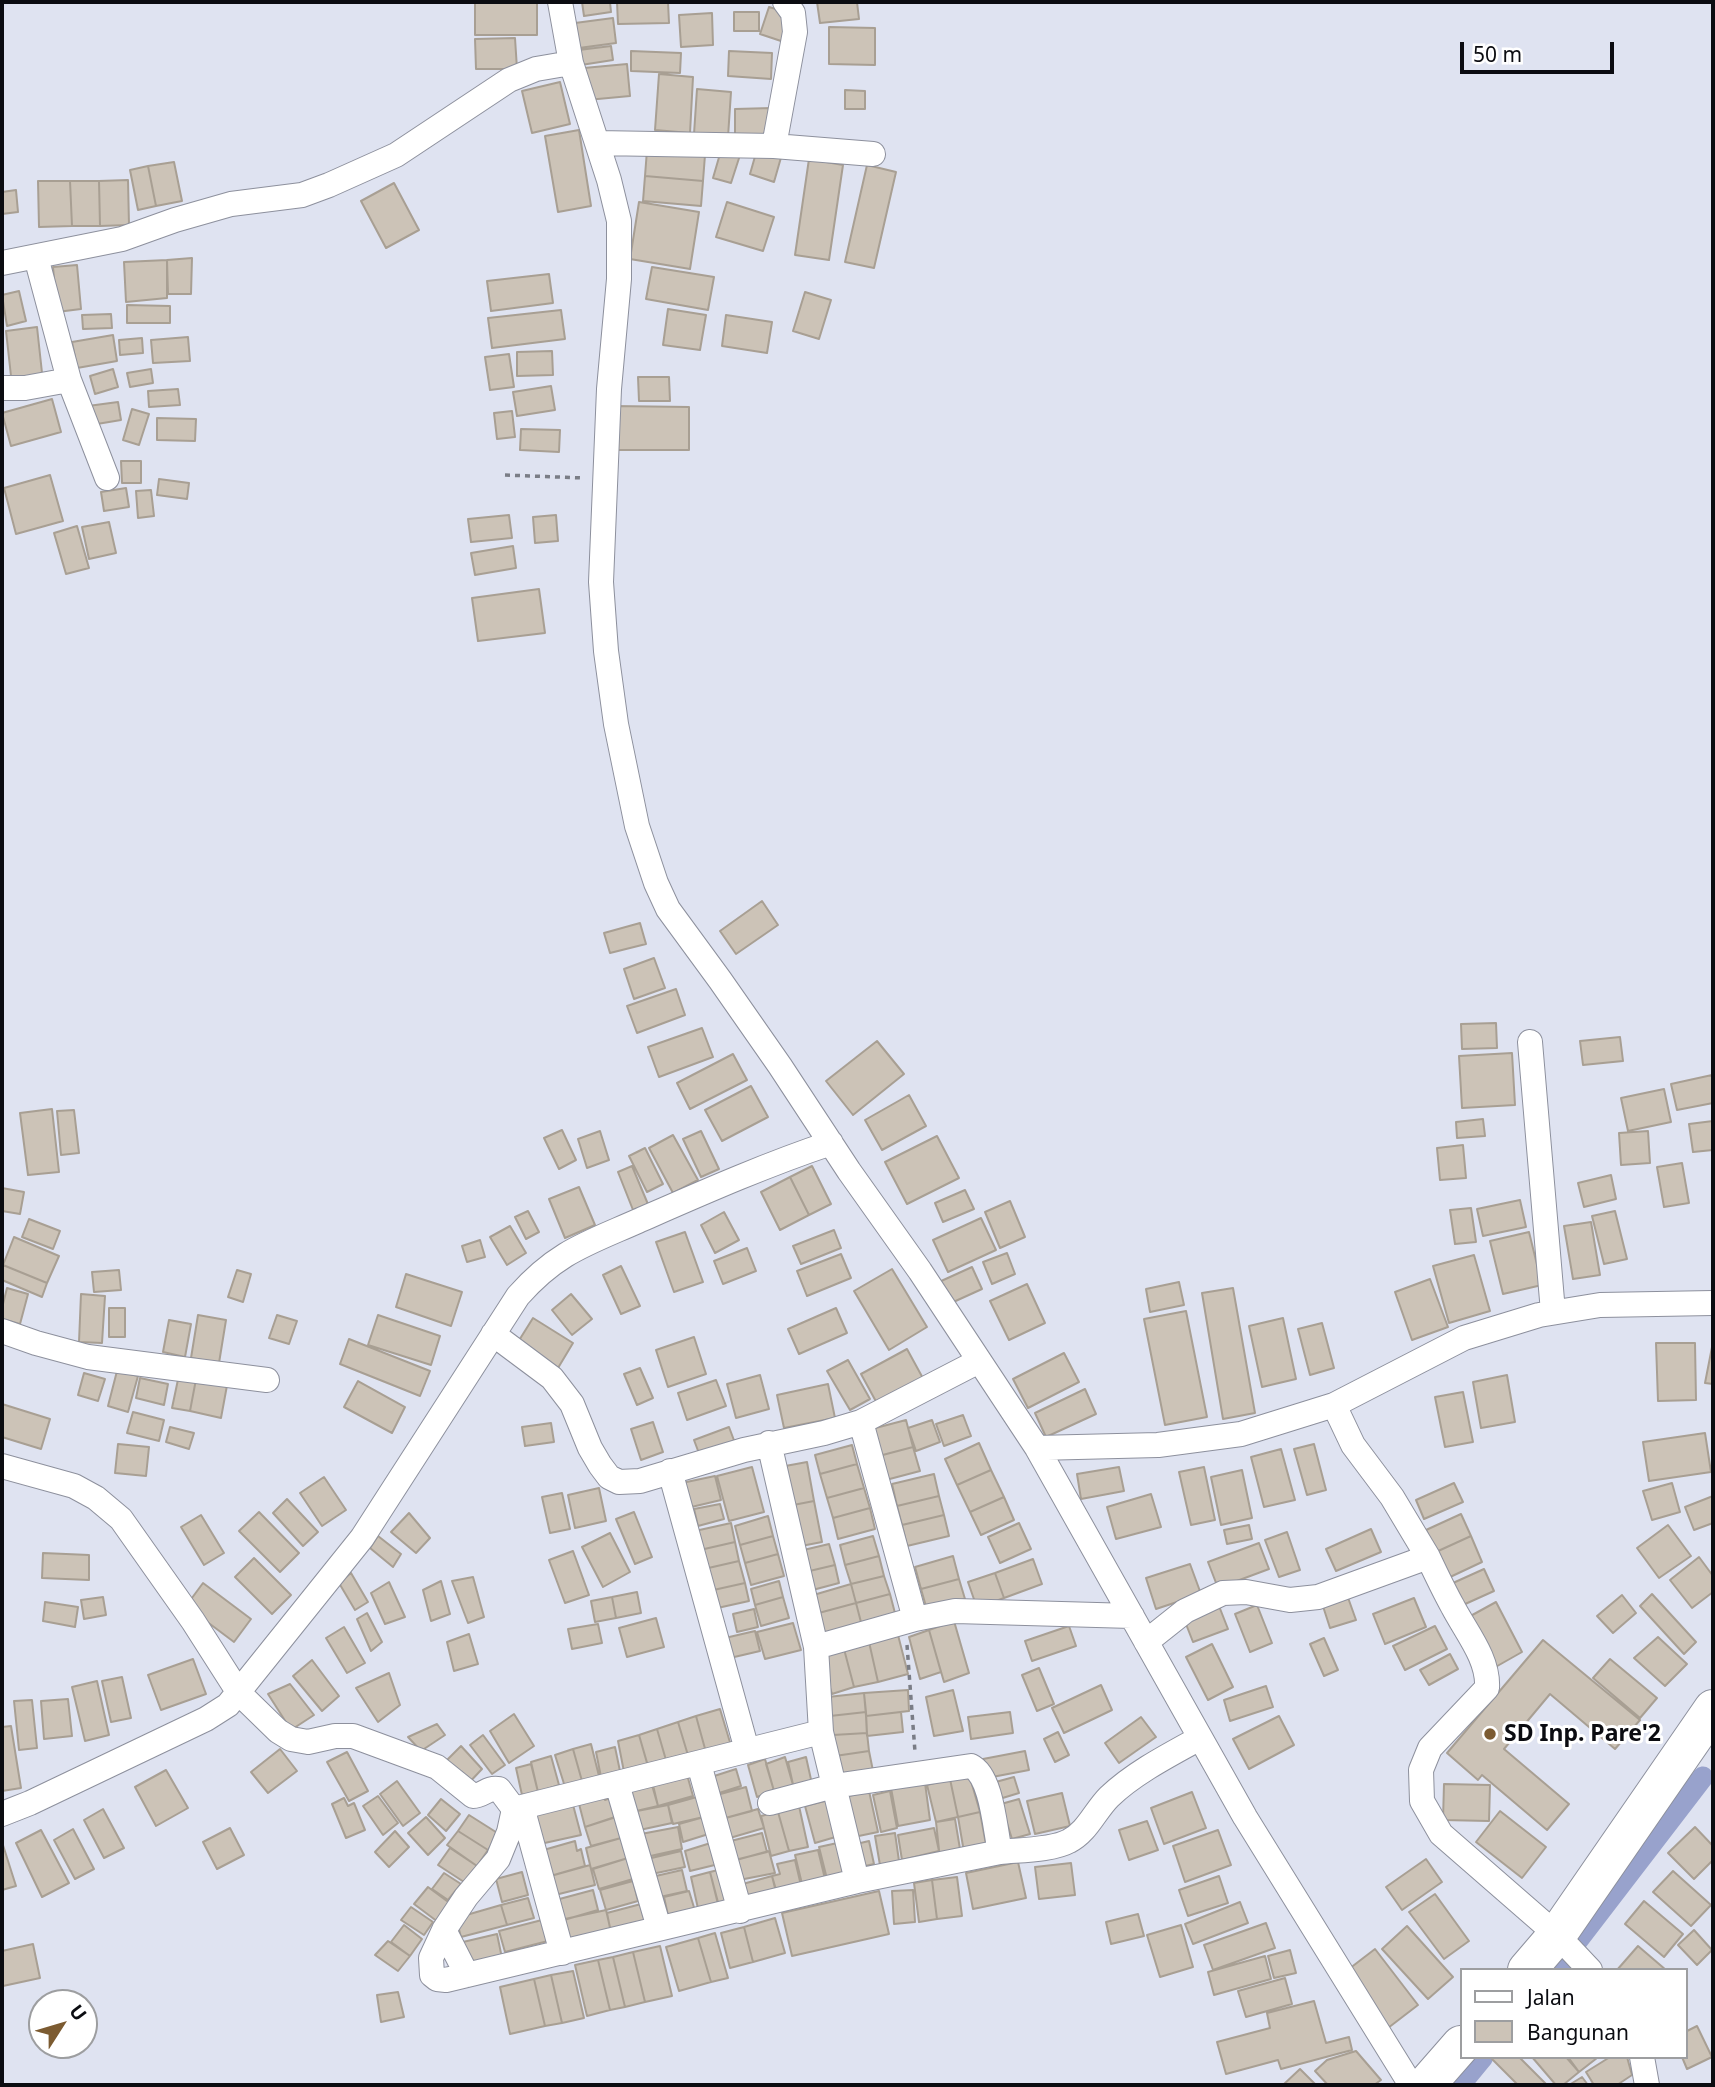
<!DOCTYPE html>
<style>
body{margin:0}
#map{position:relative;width:1715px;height:2087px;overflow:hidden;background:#dfe3f1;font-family:"Noto Sans",sans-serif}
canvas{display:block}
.frame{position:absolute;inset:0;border:4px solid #0b0c11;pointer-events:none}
.legend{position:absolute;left:1460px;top:1968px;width:228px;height:91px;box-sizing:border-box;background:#fff;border:2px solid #9d9ea0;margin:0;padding:9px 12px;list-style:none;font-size:21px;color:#0b0c11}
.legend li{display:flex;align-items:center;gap:14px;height:35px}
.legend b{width:35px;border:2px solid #9d9ea0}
.north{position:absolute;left:28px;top:1989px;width:70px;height:70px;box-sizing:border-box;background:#fff;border:2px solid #9d9ea0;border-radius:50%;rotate:53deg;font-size:19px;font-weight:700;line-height:28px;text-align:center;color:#0b0c11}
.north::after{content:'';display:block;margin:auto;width:24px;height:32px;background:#7c5b31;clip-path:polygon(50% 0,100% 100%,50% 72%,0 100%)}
.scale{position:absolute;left:1460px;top:42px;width:154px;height:32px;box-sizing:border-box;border:4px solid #0b0c11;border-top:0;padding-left:9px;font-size:21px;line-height:24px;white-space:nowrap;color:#0b0c11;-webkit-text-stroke:5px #fff;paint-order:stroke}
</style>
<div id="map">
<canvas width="1715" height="2087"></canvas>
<div class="frame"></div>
<ul class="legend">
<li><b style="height:9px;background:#fff"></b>Jalan</li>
<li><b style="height:19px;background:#ccc3b7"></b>Bangunan</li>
</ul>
<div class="north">U</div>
<div class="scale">50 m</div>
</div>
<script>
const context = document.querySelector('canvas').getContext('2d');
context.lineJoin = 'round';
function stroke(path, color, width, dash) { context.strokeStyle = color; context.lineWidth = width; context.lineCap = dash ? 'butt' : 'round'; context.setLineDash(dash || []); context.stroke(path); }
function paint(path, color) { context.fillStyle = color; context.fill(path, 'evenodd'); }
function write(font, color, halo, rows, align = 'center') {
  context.font = font + ' "Noto Sans",sans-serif'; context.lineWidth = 6; context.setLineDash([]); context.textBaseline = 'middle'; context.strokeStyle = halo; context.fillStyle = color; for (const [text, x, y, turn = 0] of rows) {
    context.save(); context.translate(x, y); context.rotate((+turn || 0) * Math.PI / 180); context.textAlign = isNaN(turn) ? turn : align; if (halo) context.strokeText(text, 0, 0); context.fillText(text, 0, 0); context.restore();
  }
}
const canal = new Path2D(`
 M1555,1970l148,-193
 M1460,2085l23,-28`);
const building = new Path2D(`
 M475,2h62v33h-62z
 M582,2h28l1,10 -27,4z
 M617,2h51l1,21 -51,1z
 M817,2h40l2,17 -39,4z
 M769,7l24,7 -9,28 -24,-8z
 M734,12h25v19h-25z
 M712,13l1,32 -32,2 -2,-32z
 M613,18l3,25 -37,5 -4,-25z
 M829,27l46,1v37l-46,-1z
 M515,38l2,31h-41l-1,-30z
 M611,46l2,14 -32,5 -2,-15z
 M631,51l50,2 -1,20 -49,-2z
 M729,51l43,2 -1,26 -43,-3z
 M627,64l3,32 -43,4 -3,-32z
 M659,74l34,3 -3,56 -35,-3z
 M560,82l10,42 -38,9 -10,-42z
 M697,89l34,3 -3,45 -34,-3z
 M845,90l20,1v18h-20z
 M772,108l1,29h-38v-28z
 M579,130l12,76 -33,6 -13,-76z
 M758,146l24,8 -8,28 -24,-8z
 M722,147l19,5 -10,31 -18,-5z
 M647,150l58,5 -2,26 -58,-5z
 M809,159l34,6 -14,95 -34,-5z
 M174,162l8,39 -26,5 -8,-40z
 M867,165l29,7 -22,96 -29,-6z
 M148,166l8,40 -18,4 -8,-40z
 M645,176l58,5 -2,25 -58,-5z
 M128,180l1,45 -29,1 -1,-45z
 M38,181h32l2,45 -33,1z
 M70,181h29l1,45h-28z
 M394,183l25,47 -33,18 -25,-47z
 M16,190l2,22 -16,2v-22z
 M639,202l60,10 -9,57 -60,-10z
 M727,202l47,15 -11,34 -47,-14z
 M192,258l-1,36h-23l-1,-34z
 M167,260v38l-41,4 -2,-40z
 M77,265l4,44 -24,3 -4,-45z
 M652,267l62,10 -6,33 -62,-11z
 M549,274l4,29 -62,8 -4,-30z
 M19,291l7,30 -19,5 -5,-31z
 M805,292l26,8 -12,39 -26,-8z
 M127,305l43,1v17h-43z
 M668,309l38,6 -6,35 -37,-5z
 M561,310l4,29 -73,9 -4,-30z
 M111,314l1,14 -29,1 -1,-14z
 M726,315l46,7 -5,31 -45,-7z
 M37,327l6,55 -31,3 -6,-54z
 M113,335l4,26 -40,7 -5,-26z
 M188,337l2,24 -37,2 -2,-23z
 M142,338l1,15 -23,2 -1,-15z
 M552,351l1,24 -36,1v-24z
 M509,354l5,33 -24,3 -5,-33z
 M113,369l5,18 -23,7 -5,-18z
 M151,369l2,14 -23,4 -3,-14z
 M638,377h31l1,24h-31z
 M551,386l4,24 -38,6 -4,-24z
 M178,389l2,16 -31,2 -1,-16z
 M52,399l9,33 -50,14 -9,-33z
 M118,402l3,18 -30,5 -3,-19z
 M613,406l76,1v43h-76z
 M132,409l17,5 -10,31 -16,-5z
 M512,411l3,26 -18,2 -3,-26z
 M157,418l39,1 -1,22 -38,-1z
 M521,429l39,1 -1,22 -39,-2z
 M121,461h20v22h-19z
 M50,475l13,46 -47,13 -12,-46z
 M159,479l30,4 -2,16 -30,-4z
 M126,488l3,19 -25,4 -3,-19z
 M151,490l3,26 -16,2 -2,-27z
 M509,515l3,23 -41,4 -3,-23z
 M556,515l2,26 -23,2 -2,-26z
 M109,522l7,31 -27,6 -7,-32z
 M77,526l12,42 -23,6 -12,-41z
 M513,546l3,22 -41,7 -4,-22z
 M539,589l6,44 -67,8 -6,-43z
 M762,901l16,24 -42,29 -16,-23z
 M640,923l6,21 -36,9 -6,-20z
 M654,958l11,30 -31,11 -10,-30z
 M676,989l9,26 -48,18 -10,-27z
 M1496,1023l1,25 -35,1 -1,-25z
 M702,1028l11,29 -54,20 -11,-30z
 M1620,1037l3,24 -40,4 -3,-24z
 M877,1041l27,33 -51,41 -27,-34z
 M1512,1053l3,52 -53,3 -3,-52z
 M733,1054l14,26 -57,29 -13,-26z
 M1712,1075l1,28 -36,7 -6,-26z
 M751,1086l17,31 -46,24 -17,-31z
 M1664,1089l7,33 -43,9 -7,-33z
 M909,1095l17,31 -44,24 -17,-30z
 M52,1109l7,63 -31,3 -8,-62z
 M74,1110l5,43 -18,2 -4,-44z
 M1483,1119l2,17 -28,2 -1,-16z
 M1713,1121v29l-20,2 -4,-28z
 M562,1130l14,30 -17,9 -15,-31z
 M600,1131l9,29 -22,8 -9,-29z
 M701,1131l18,38 -18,8 -18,-38z
 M1648,1131l2,32 -29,2 -2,-32z
 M673,1135l25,45 -25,13 -24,-45z
 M937,1136l22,42 -52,26 -22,-42z
 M1463,1145l3,33 -26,2 -3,-32z
 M645,1148l18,36 -16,8 -18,-36z
 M1682,1163l7,40 -25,4 -7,-40z
 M632,1166l18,43 -15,6 -17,-43z
 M812,1166l19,38 -22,11 -19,-38z
 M1611,1175l5,24 -32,8 -6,-24z
 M790,1177l19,38 -29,15 -19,-38z
 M579,1187l16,38 -30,13 -16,-39z
 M2,1188l22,4 -4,22 -18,-3z
 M965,1190l9,19 -31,13 -8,-19z
 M1520,1200l6,27 -43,9 -6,-27z
 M1010,1201l15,36 -25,11 -15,-36z
 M1471,1208l5,34 -21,2 -5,-34z
 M528,1211l11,21 -13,7 -11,-22z
 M1615,1211l12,48 -23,5 -12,-48z
 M724,1212l15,28 -24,13 -14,-28z
 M981,1218l15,32 -48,22 -15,-32z
 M29,1219l31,12 -7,18 -31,-12z
 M1591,1222l9,53 -27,4 -9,-53z
 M510,1226l16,27 -19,12 -17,-28z
 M834,1230l7,18 -40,16 -8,-18z
 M685,1232l18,50 -29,10 -18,-50z
 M1529,1232l13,53 -39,9 -13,-53z
 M14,1237l45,19 -12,27 -44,-18z
 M480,1240l5,17 -18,5 -5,-16z
 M747,1248l9,23 -33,13 -9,-23z
 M1007,1253l8,21 -23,10 -9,-22z
 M841,1254l10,24 -44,18 -10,-25z
 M1474,1255l16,56 -41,12 -16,-57z
 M3,1265l44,18 -5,14 -40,-17z
 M621,1266l19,40 -19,8 -18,-39z
 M972,1267l10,22 -33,15 -10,-22z
 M892,1269l35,58 -38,23 -35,-59z
 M119,1270l2,20 -27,2 -2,-20z
 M237,1270l14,4 -8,28 -15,-5z
 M406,1274l56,18 -11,34 -55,-19z
 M1430,1279l18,48 -36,13 -17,-48z
 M1179,1282l5,23 -34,7 -4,-23z
 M1027,1284l18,39 -36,17 -19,-39z
 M7,1288l21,6 -8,30 -18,-5v-11z
 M1233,1288l22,125 -32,6 -21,-126z
 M81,1294l24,2 -3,47 -23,-1z
 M571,1294l21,25 -20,16 -20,-25z
 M109,1308h16v29h-16z
 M836,1308l11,25 -48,21 -11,-25z
 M1186,1311l21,106 -42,8 -21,-106z
 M198,1315l28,5 -7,43 -28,-5z
 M277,1315l20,6 -8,23 -20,-6z
 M378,1315l62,21 -9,29 -63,-20z
 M533,1318l40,25 -15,25 -40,-26z
 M1283,1318l13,61 -34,8 -13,-61z
 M169,1320l22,4 -6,33 -22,-5z
 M1322,1323l12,45 -24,7 -12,-46z
 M694,1337l12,37 -38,13 -12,-37z
 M349,1339l81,32 -10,25 -80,-32z
 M1713,1342v42l-8,-1z
 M1656,1343h39l1,57 -38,1z
 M907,1349l18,33 -46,25 -18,-33z
 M1064,1353l15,29 -51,26 -15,-29z
 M848,1360l22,39 -20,11 -23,-39z
 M640,1368l13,30 -16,7 -13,-31z
 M180,1370l17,4 -7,37 -18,-3z
 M117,1371l21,5 -10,36 -20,-6z
 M84,1373l21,6 -7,22 -20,-6z
 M197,1374l31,6 -7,38 -31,-7z
 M760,1375l9,34 -33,9 -9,-34z
 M1507,1375l8,47 -34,6 -8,-46z
 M140,1378l28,6 -4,21 -28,-7z
 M716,1380l10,26 -39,14 -9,-27z
 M358,1381l47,26 -13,26 -48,-26z
 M828,1384l7,34 -51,10 -7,-33z
 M1085,1389l11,25 -50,23 -11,-24z
 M1463,1392l10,50 -28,5 -10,-50z
 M2,1404l48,15 -9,30 -39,-12z
 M133,1412l31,8 -5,21 -32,-8z
 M963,1415l8,21 -27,10 -8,-22z
 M906,1420l7,27 -38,10 -7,-27z
 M932,1420l8,22 -24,9 -8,-23z
 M653,1422l10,30 -22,8 -10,-31z
 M551,1423l3,19 -29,4 -3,-19z
 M170,1427l24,6 -5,16 -23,-7z
 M729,1427l6,16 -35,13 -6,-16z
 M1705,1433l6,39 -62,9 -6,-39z
 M979,1443l12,27 -34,15 -12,-26z
 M118,1444l31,3 -3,29 -31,-3z
 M1314,1444l12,46 -19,5 -13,-46z
 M852,1445l5,19 -37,10 -5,-19z
 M913,1447l7,24 -38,10 -7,-24z
 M1281,1449l14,51 -31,7 -13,-50z
 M807,1462l7,39 -26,5 -8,-39z
 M857,1464l7,24 -37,10 -7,-24z
 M752,1467l12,45 -35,9 -12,-45z
 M1119,1467l5,24 -43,8 -4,-25z
 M1204,1467l11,53 -24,5 -12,-53z
 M991,1470l13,27 -34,15 -13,-27z
 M1242,1470l10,48 -31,7 -10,-48z
 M934,1474l5,22 -42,10 -5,-22z
 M715,1476l6,24 -38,9 -6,-25z
 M324,1477l22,33 -24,16 -22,-33z
 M1454,1483l9,19 -39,17 -8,-19z
 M1672,1483l8,29 -28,8 -9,-29z
 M599,1488l7,33 -31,7 -7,-33z
 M864,1488l6,20 -37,10 -6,-20z
 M562,1493l8,36 -20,4 -8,-36z
 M1151,1494l10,33 -45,12 -9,-32z
 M939,1496l5,19 -42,10 -5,-19z
 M1713,1496v27l-19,7 -9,-23z
 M1004,1497l10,23 -33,15 -11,-23z
 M287,1499l31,33 -15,14 -30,-33z
 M814,1501l8,41 -26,5 -8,-41z
 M720,1504l4,15 -26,7 -4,-17z
 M870,1508l5,21 -37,10 -5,-21z
 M259,1512l40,41 -19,19 -41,-41z
 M634,1512l18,45 -17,7 -19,-45z
 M409,1513l21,25 -14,15 -25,-21z
 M1461,1514l10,22 -35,16 -10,-22z
 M201,1515l23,38 -20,12 -23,-38z
 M944,1515l5,21 -42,10 -5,-21z
 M768,1516l5,20 -33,9 -5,-19z
 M731,1523l4,19 -35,8 -5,-19z
 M1019,1523l12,26 -31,14 -12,-26z
 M1249,1525l3,14 -25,5 -3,-14z
 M1668,1525l23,31 -32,22 -22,-30z
 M1371,1529l10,23 -45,19 -10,-22z
 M1287,1532l13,38 -21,7 -14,-37z
 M610,1533l20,39 -27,15 -21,-40z
 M378,1536l23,18 -8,13 -23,-19z
 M773,1536l5,18 -33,9 -5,-18z
 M873,1536l6,20 -34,9 -5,-20z
 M1471,1536l11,26 -34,16 -12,-26z
 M735,1542l4,19 -35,8 -4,-19z
 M1259,1543l10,26 -51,19 -10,-26z
 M829,1544l6,21 -34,8 -6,-21z
 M573,1551l16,44 -24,8 -16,-43z
 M43,1553l46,2v25l-47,-2z
 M778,1554l6,22 -33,9 -6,-22z
 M879,1556l5,20 -33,8 -6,-19z
 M953,1556l6,23 -38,10 -6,-22z
 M1699,1557l14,19v16l-21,16 -22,-28z
 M254,1558l37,37 -19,19 -37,-37z
 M1033,1559l9,25 -38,14 -9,-25z
 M739,1561l6,22 -36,8 -5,-22z
 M1190,1564l11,30 -45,15 -10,-31z
 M835,1565l4,18 -34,9 -4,-19z
 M1484,1569l10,22 -31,14 -10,-22z
 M351,1573l17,29 -13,8 -16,-27z
 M995,1573l9,25 -27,10 -9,-26z
 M884,1576l6,18 -34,9 -5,-19z
 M473,1577l11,40 -16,6 -16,-42z
 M959,1579l6,20 -38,11 -6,-21z
 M441,1581l9,33 -19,7 -8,-31z
 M779,1581l4,16 -28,8 -4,-16z
 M389,1582l16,35 -20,7 -14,-31z
 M203,1583l48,36 -17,23 -48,-36z
 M745,1583l4,18 -36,8 -4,-18z
 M851,1584l5,19 -41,11 -5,-18z
 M637,1592l4,21 -25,5 -4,-21z
 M1346,1592l10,28 -26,8 -9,-28z
 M890,1594l6,23 -34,9 -6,-23z
 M1652,1594l44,48 -12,12 -44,-48z
 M1622,1595l14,18 -23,20 -16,-17z
 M103,1597l3,18 -22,4 -3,-19z
 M612,1597l4,21 -21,4 -4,-21z
 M783,1597l6,21 -28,8 -6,-21z
 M1414,1598l12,29 -41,17 -12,-30z
 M45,1602l33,5 -3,20 -32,-6z
 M1496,1602l26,50 -30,17 -27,-50z
 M856,1603l7,27 -41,11 -7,-27z
 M1257,1605l15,38 -22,9 -15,-38z
 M1219,1606l9,23 -35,13 -9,-23z
 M754,1609l4,18 -21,5 -4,-18z
 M367,1613l15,29 -11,9 -14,-32z
 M656,1618l8,29 -37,10 -8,-29z
 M954,1621l15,52 -25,9 -15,-52z
 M793,1623l8,27 -36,9 -8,-27z
 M598,1624l4,19 -30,6 -4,-20z
 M1069,1626l7,20 -44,15 -7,-20z
 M1435,1626l12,23 -42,21 -12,-24z
 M344,1627l21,36 -18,10 -21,-35z
 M929,1630l12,42 -21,7 -11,-42z
 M755,1631l5,20 -30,7 -5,-20z
 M469,1634l9,30 -24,7 -7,-29z
 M898,1635l10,39 -30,8 -9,-40z
 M1658,1637l29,27 -22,22 -31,-28z
 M1324,1638l14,32 -14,6 -14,-32z
 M1543,1640l97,80 -25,29 -65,-55 -46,55 65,55 -22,26 -65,-55 -4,5 -31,-27z
 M869,1642l9,40 -24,5 -10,-38z
 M1212,1644l21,43 -25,13 -22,-43z
 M844,1649l10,38 -22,7 -12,-38z
 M1450,1654l8,15 -29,16 -9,-15z
 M193,1659l13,35 -45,16 -13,-35z
 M1610,1659l47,39 -17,20 -47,-40z
 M312,1660l27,36 -17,15 -29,-35z
 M1039,1668l15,36 -17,7 -15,-36z
 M389,1673l11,32 -22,17 -22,-34z
 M122,1677l9,41 -20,4 -9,-41z
 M97,1681l12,54 -24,6 -13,-54z
 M290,1684l24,31 -23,15 -23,-36z
 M1101,1685l11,25 -48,23 -12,-25z
 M1266,1686l7,21 -43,14 -6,-21z
 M908,1690l1,21 -43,5 -2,-23z
 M953,1690l10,41 -29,5 -8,-39z
 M864,1693l2,19 -36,4 -2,-19z
 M68,1699l4,37 -28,3 -3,-38z
 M32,1700l5,48 -18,2 -5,-49z
 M720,1709l12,40 -25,7 -11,-40z
 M866,1712l1,21 -34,2 -3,-19z
 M901,1712l2,20 -36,4 -1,-20z
 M1010,1712l3,21 -42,6 -3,-22z
 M514,1714l20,32 -25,17 -19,-32z
 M696,1716l11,40 -17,6 -12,-40z
 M1279,1716l15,29 -45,24 -16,-30z
 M1141,1717l15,20 -37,26 -14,-20z
 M678,1722l12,40 -22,5 -11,-38z
 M437,1724l8,11 -24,16 -13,-14z
 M11,1726l10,62 -19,3v-64z
 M657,1729l11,38 -18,6 -11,-38z
 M1058,1732l11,23 -14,7 -11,-23z
 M867,1733l2,18 -34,5 -2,-21z
 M483,1735l22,30 -13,9 -22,-29z
 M639,1735l10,35 -24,7 -7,-36z
 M591,1744l8,32 -17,5 -9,-32z
 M461,1746l21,23 -17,18 -21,-24z
 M615,1747l6,29 -19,6 -6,-30z
 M280,1749l17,22 -29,22 -17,-21z
 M573,1749l9,32 -17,6 -10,-32z
 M869,1751l4,20 -34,7 -4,-22z
 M1025,1751l4,19 -42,8 -4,-19z
 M347,1752l21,39 -19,10 -22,-39z
 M551,1756l8,29 -21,7 -7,-30z
 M785,1757l8,28 -19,6 -8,-27z
 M806,1757l6,27 -18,5 -6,-27z
 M765,1759l9,32 -17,6 -9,-32z
 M531,1764l7,28 -16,3 -6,-27z
 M736,1769l5,17 -28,9 -5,-17z
 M166,1770l22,38 -32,18 -21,-39z
 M686,1771l7,25 -35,10 -6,-25z
 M969,1774l11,38 -22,5 -8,-38z
 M1014,1777l5,16 -23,7 -4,-17z
 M950,1779l8,38 -22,5 -9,-37z
 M397,1781l23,32 -17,13 -23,-32z
 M925,1783l5,37 -32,6 -7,-38z
 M1444,1784l46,1 -1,36 -46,-1z
 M652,1785l6,21 -26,6 -4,-21z
 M746,1787l6,24 -34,9 -5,-24z
 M869,1791l9,41 -29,6 -8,-40z
 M890,1791l7,37 -16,4 -8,-37z
 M603,1792l2,8 10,-4 6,19 -36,12 -7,-27z
 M1192,1792l14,36 -42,16 -13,-36z
 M1062,1793l8,33 -35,8 -8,-33z
 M704,1795l4,21 -35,8 -5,-19z
 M378,1796l20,27 -15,12 -20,-29z
 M344,1798l4,8 6,-3 11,27 -19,8 -14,-34z
 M441,1799l19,15 -14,17 -18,-16z
 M1019,1799l11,35 -18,5 -11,-35z
 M829,1800l10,36 -24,7 -10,-37z
 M572,1801l9,34 -41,9 -7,-34z
 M668,1805l4,18 -37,8 -3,-19z
 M799,1806l9,41 -19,4 -11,-39z
 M103,1809l21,39 -20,10 -20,-38z
 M758,1809l6,19 -41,12 -5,-20z
 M1500,1811l46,36 -24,31 -46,-36z
 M778,1812l11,39 -18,5 -10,-40z
 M980,1812l7,38 -22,8 -7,-41z
 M469,1815l30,19 -11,16 -30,-19z
 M711,1815l4,17 -32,10 -4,-18z
 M426,1817l19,21 -17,17 -20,-22z
 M616,1817l5,21 -30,8 -6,-19z
 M955,1819l6,36 -21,4 -4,-37z
 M1147,1821l11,29 -29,10 -10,-30z
 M678,1827l4,22 -36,8 -5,-23z
 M1695,1827l18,19v14l-19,19 -26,-26z
 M230,1828l14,27 -27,14 -14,-27z
 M934,1828l5,23 -37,9 -4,-25z
 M73,1829l21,40 -19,10 -21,-39z
 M41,1830l28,53 -27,14 -26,-54z
 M1218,1830l13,35 -46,17 -12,-36z
 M395,1831l14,16 -20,20 -14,-15z
 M458,1831l30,19 -11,16 -30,-21z
 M762,1833l5,19 -36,9 -4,-19z
 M895,1833l5,35 -19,3 -6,-35z
 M621,1838l7,20 -37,11 -5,-21z
 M575,1841l2,10 4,-2 4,17 -38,11 -7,-26z
 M717,1841l6,22 -33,8 -5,-20z
 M869,1841l5,23 -18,4 -4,-23z
 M2,1842l14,44 -14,4z
 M842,1842l9,36 -23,5 -9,-36z
 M450,1848l27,18 -13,16 -26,-17z
 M818,1850l8,33 -23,5 -8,-33z
 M681,1851l4,16 -38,8 -4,-15z
 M769,1851l6,22 -41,8 -5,-19z
 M628,1858l5,21 -34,10 -6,-20z
 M1426,1859l16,23 -40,28 -16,-23z
 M795,1860l8,34 -24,6 -7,-24 8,-2 -3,-10z
 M1018,1862l8,36 -53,11 -7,-36z
 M1071,1863l4,32 -36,4 -4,-32z
 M590,1865l5,20 -44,11 -4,-19z
 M726,1868l9,38 -15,4 -10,-38z
 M682,1870l5,21 -36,8 -4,-21z
 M1673,1871l38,34 -20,21 -38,-34z
 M522,1872l6,23 -26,7 -6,-23z
 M710,1872l9,36 -20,5 -8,-36z
 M444,1873l17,11 -13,16 -16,-11z
 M772,1876l5,20 -32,9 -6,-20z
 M1219,1876l9,27 -40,13 -9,-26z
 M957,1877l5,39 -25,3 -5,-39z
 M932,1880l5,39 -18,3 -5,-39z
 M633,1881l5,20 -32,9 -6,-20z
 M428,1887l23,17 -13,18 -24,-18z
 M593,1890l5,20 -41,12 -5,-21z
 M913,1890l2,32 -21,2 -2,-33z
 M689,1891l7,23 -27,6 -5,-23z
 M879,1891l10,43 -97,22 -10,-43z
 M1435,1894l34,47 -25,18 -35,-47z
 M528,1898l6,20 -27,7 -6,-20z
 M1644,1901l39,33 -19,23 -39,-33z
 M1240,1902l8,21 -55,21 -8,-20z
 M641,1904l5,20 -35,9 -4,-20z
 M501,1905l6,20 -46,12 -5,-19z
 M411,1907l22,15 -9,13 -23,-15z
 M606,1910l6,26 -42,11 -5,-28z
 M1138,1914l6,22 -33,8 -5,-22z
 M775,1918l10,35 -32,9 -9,-35z
 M542,1920l6,21 -43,11 -6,-21z
 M1266,1923l9,25 -62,22 -9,-25z
 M404,1925l18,14 -12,17 -19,-14z
 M1181,1925l12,42 -33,10 -13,-42z
 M1407,1926l46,51 -25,22 -46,-50z
 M744,1927l9,35 -23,6 -9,-35z
 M1694,1930l18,20 -15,15 -19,-20z
 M715,1933l13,45 -17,4 -13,-44z
 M497,1934l5,24 -32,8 -7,-24z
 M698,1938l13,44 -32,9 -13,-44z
 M388,1941l22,15 -12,15 -23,-16z
 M33,1944l7,34 -37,8 -1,-35z
 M660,1946l12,50 -27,6 -12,-50z
 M1638,1946l28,24h-49z
 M1375,1949l43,56 -30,23 -43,-56z
 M1290,1950l6,23 -22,5 -6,-22z
 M633,1952l12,50 -20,5 -12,-50z
 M1265,1956l6,23 -57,16 -6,-23z
 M613,1957l12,50 -15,3 -12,-50z
 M598,1960l12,50 -23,6 -12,-51z
 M573,1971l11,47 -22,5 -11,-48z
 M551,1975l11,48 -17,3 -11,-47z
 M1285,1978l7,26 -46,13 -8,-26z
 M534,1979l11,47 -35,8 -10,-47z
 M398,1992l6,25 -23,5 -4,-27z
 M1314,2001l12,42 23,-6 3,13 -71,19 -3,-9 -52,14 -9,-32 53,-14 -3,-15z
 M1697,2026l15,31 -25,12 -5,-12h3v-25z
 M1356,2051l25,29 -7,5h-46l-13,-14 12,-11z
 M1494,2057h25l28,28h-29l-26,-26z
 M1532,2057h34l13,15 -16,13h-7z
 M1568,2057h29v1l-18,14z
 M1610,2057h17l5,18 -15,10h-23l-8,-13z
 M1300,2069l16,16h-33z
 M1582,2077l6,8h-19z`);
const path = new Path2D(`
 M505,475l79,3
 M907,1645l8,107`);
const minor = new Path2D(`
 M560,2l11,61 38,117 10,41v58l-10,110 -8,193 5,69 10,73 21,102 19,57 12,26 52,71 60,86 69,105 71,100 117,177 208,369 166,268
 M597,143l177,3 99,8
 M774,146l21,-114 -2,-19 -8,-11
 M36,257l33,123 38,98
 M2,263l120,-24 53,-19 56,-16 71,-9 27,-10 67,-30 113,-75 27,-11 35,-6
 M2,388h23l44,-8
 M1530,1042l23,270
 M2,1331l34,12 52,14 179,23
 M493,1334l59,44 20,26 18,44 10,17 9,12 10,5 21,-1 104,-31 80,-17 37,-11 118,-61
 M1334,1405l19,40 39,52 36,60
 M861,1422l54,197
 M769,1443l47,204
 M1037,1448l121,-3 83,-11 93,-29 130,-67 75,-23 61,-10 113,-2
 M2,1466l72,20 22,12 25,21 72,102 46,72 39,38 13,8 17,3 27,-6h18l84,31 36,29c10,0 14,-9 26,-7l15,20
 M670,1471l77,279
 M1146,1642l39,-31 38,-18 23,-1 44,8 28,-3 110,-40c8,17 16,34 25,50 13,25 36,52 34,81l-57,60 -9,22 1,31 19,33 116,101 33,35
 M699,1764l41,147
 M617,1784l42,144
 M770,1803l64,-17 137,-20c21,10 24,64 29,86l-143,29 -411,99 -9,-1 -5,-4 -1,-17 13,-28 22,-33 32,-38 11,-27 5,-23 307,-77
 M522,1807l40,146
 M2,1814l28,-11 176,-84 22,-14 134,-167 156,-242c39,-44 68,-52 120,-75 64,-28 127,-56 193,-78
 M1000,1852c19,-2 53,-2 69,-11 18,-9 26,-30 40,-44 25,-24 60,-42 91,-59
 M857,1881l-36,-149 -5,-85 99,-28 40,-8 177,5
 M444,1930l23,45
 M1642,2057l5,28`);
const trunk = new Path2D(`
 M1527,1970l30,-35 156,-226
 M1426,2085l35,-40`);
const markers = [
 [1490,1734,7,"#7c5b31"]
];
const poiNames = [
 ["SD Inp. Pare'2",1504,1734]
];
stroke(canal, '#98a2cc', 21);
paint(building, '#ccc3b7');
stroke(building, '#a89f93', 2);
stroke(minor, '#8d909d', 26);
stroke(trunk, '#8d909d', 40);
stroke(path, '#7a7d86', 3.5, [5, 5]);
stroke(minor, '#fff', 24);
stroke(trunk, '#fff', 38);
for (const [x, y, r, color] of markers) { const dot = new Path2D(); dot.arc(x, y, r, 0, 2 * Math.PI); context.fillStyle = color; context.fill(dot); stroke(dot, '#fff', 2.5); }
write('bold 23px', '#0b0c11', '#fff', poiNames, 'left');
</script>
